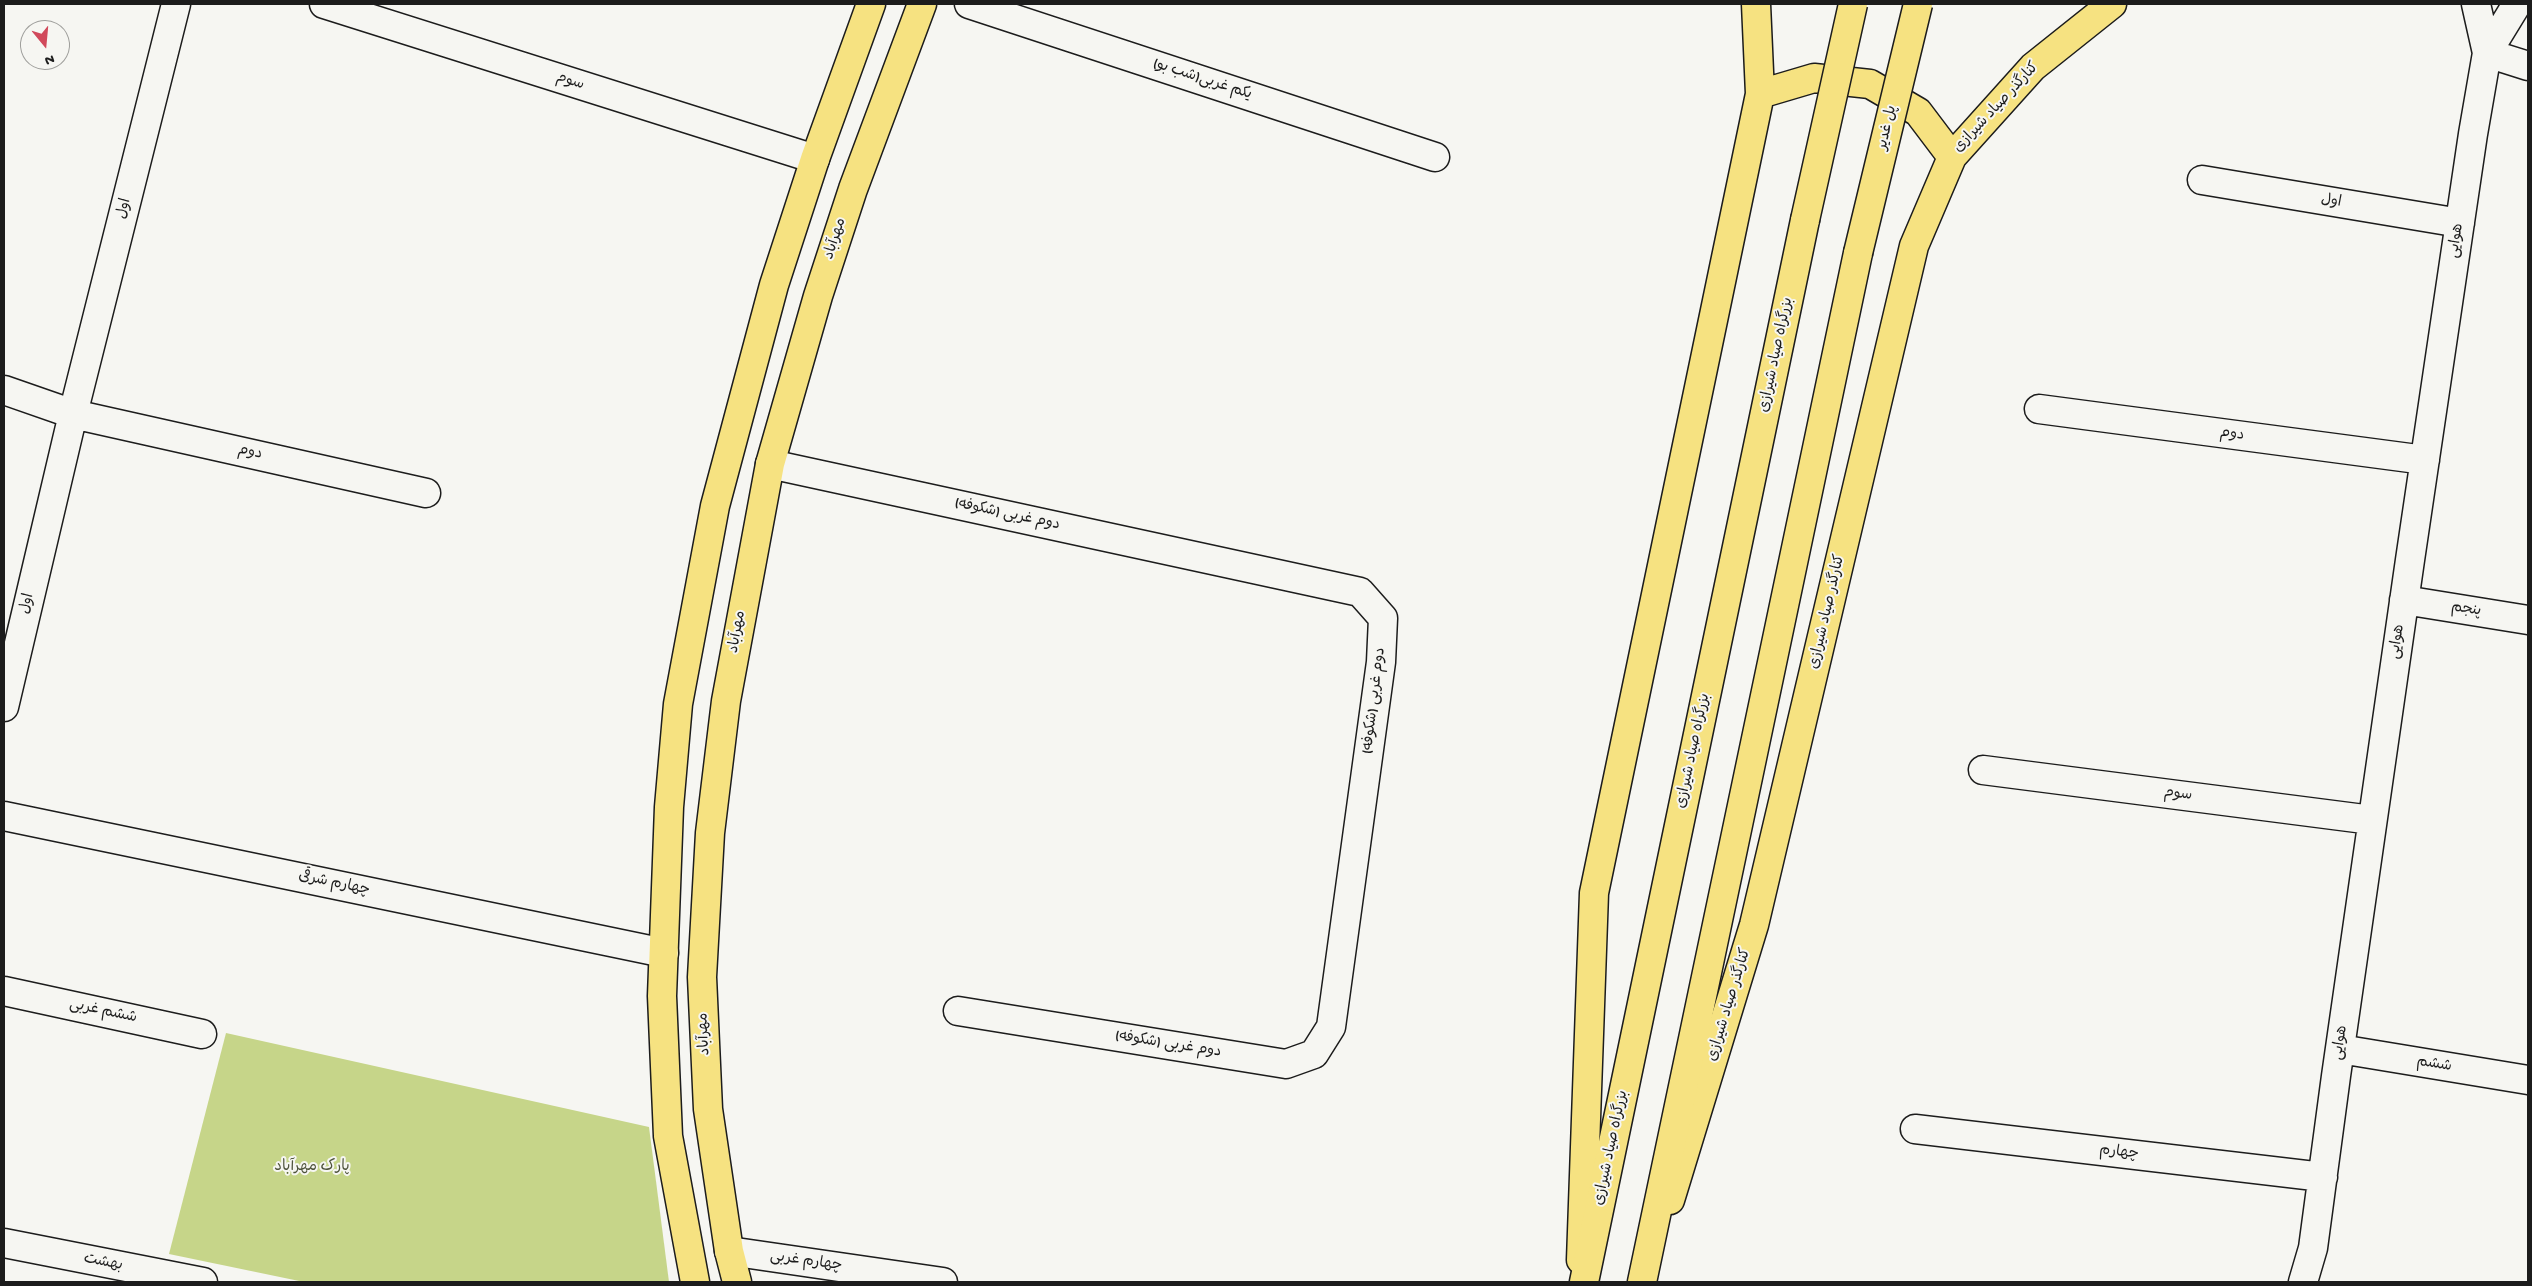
<!DOCTYPE html>
<meta charset="utf-8">
<style>
body{margin:0}
#map{position:relative;width:2532px;height:1286px;overflow:hidden;background:#f6f6f2;font-family:"Gochi Hand",sans-serif}
canvas{display:block}
.frame{position:absolute;inset:0;border:5px solid #1c1c1c;pointer-events:none}
.north{position:absolute;left:20px;top:20px;width:50px;height:50px;box-sizing:border-box;background:#f6f6f2;border:1px solid #9f9f9c;border-radius:50%;rotate:163deg;font-size:14px;font-weight:700;line-height:20px;text-align:center;color:#1c1c1c}
.north::after{content:'';display:block;margin:auto;width:18px;height:22px;background:#d1495b;clip-path:polygon(50% 0,100% 100%,50% 72%,0 100%)}
</style>
<div id="map">
<canvas width="2532" height="1286"></canvas>
<div class="frame"></div>
<div class="north">N</div>
</div>
<script>
const context = document.querySelector('canvas').getContext('2d');
context.lineJoin = 'round';
function paint(path, color) { context.fillStyle = color; context.fill(path, 'evenodd'); }
function stroke(path, color, width, dash) { context.strokeStyle = color; context.lineWidth = width; context.lineCap = dash ? 'butt' : 'round'; context.setLineDash(dash || []); context.stroke(path); }
function write(font, color, halo, rows, align = 'center') {
  context.font = font + ' "Gochi Hand","Playpen Sans Arabic",sans-serif'; context.lineWidth = 4; context.setLineDash([]); context.textBaseline = 'middle'; context.strokeStyle = halo; context.fillStyle = color; for (const [text, x, y, turn = 0] of rows) {
    context.save(); context.translate(x, y); context.rotate((+turn || 0) * Math.PI / 180); context.textAlign = isNaN(turn) ? turn : align; if (halo) context.strokeText(text, 0, 0); context.fillText(text, 0, 0); context.restore();
  }
}
const green = new Path2D(`
 M226,1033l423,94 20,155h-365l-135,-28z`);
const minor = new Path2D(`
 M324,4l491,155
 M969,4l466,153
 M2487,53l30,-49
 M2487,53l41,13
 M2202,180l258,43
 M4,390l69,24 353,79
 M2039,409l386,51
 M770,464l590,128 23,26 -2,44 -50,365 -17,27 -28,10 -328,-53
 M2404,600l124,20
 M4,707l69,-293 103,-410
 M1983,770l389,50
 M4,816l660,137
 M4,991l198,43
 M2340,1049l188,31
 M1915,1129l408,48
 M4,1243l199,39
 M729,1251l214,31
 M2303,1282l10,-34 23,-172 74,-516 63,-426 14,-81 -11,-49`);
const major = new Path2D(`
 M1760,94l54,-16 56,6 48,28 34,45
 M1670,1200l84,-275 160,-679 38,-89 81,-90 79,-63
 M1581,1260l13,-367 166,-799 -4,-90
 M695,1282l-27,-146 -6,-140 7,-189 9,-103 37,-198 59,-221 41,-126 56,-155
 M737,1282l-8,-31 -21,-142 -6,-132 8,-144 16,-132 44,-237 48,-168 35,-107 69,-185`);
const highway = new Path2D(`
 M1584,1282l221,-1062
 M1642,1282l216,-1029`);
const highwayBridge = new Path2D(`
 M1805,220l48,-216
 M1858,253l60,-249`);
const streetNames = [
 ["یکم غربی(شب بو)",1202,80,18],
 ["سوم",570,82,18],
 ["کنارگذر صیاد شیرازی",1997,108,-47],
 ["پل غدیر",1888,128,-77],
 ["اول",2331,202,9],
 ["اول",125,209,-76],
 ["مهرآباد",836,239,-72],
 ["هوایی",2457,241,-82],
 ["بزرگراه صیاد شیرازی",1777,355,-78],
 ["دوم",2232,435,8],
 ["دوم",250,453,13],
 ["دوم غربی (شکوفه)",1007,515,12],
 ["اول",28,604,-77],
 ["پنجم",2466,610,9],
 ["کنارگذر صیاد شیرازی",1828,612,-77],
 ["مهرآباد",738,632,-80],
 ["هوایی",2398,642,-82],
 ["دوم غربی (شکوفه)",1375,701,-83],
 ["بزرگراه صیاد شیرازی",1694,751,-78],
 ["سوم",2178,795,7],
 ["چهارم شرقی",334,884,12],
 ["کنارگذر صیاد شیرازی",1730,1005,-73],
 ["ششم غربی",103,1012,12],
 ["مهرآباد",705,1034,-93],
 ["هوایی",2341,1043,-82],
 ["دوم غربی (شکوفه)",1168,1045,9],
 ["ششم",2434,1065,9],
 ["بزرگراه صیاد شیرازی",1612,1148,-78],
 ["چهارم",2119,1153,7],
 ["چهارم غربی",806,1262,8],
 ["بهشت",103,1263,11]
];
const parkNames = [
 ["پارک مهرآباد",312,1168]
];
paint(green, '#c6d589');
stroke(minor, '#1c1c1c', 31);
stroke(major, '#1c1c1c', 31);
stroke(highway, '#1c1c1c', 31);
stroke(minor, '#f6f6f2', 28);
stroke(major, '#f6e281', 28);
stroke(highway, '#f6e281', 28);
stroke(highwayBridge, '#1c1c1c', 31, []);
stroke(highwayBridge, '#f6e281', 28);
write('15px', '#1c1c1c', '#f6f6f2', streetNames);
write('15px', '#4f543d', '#f6f6f2', parkNames);
</script>
